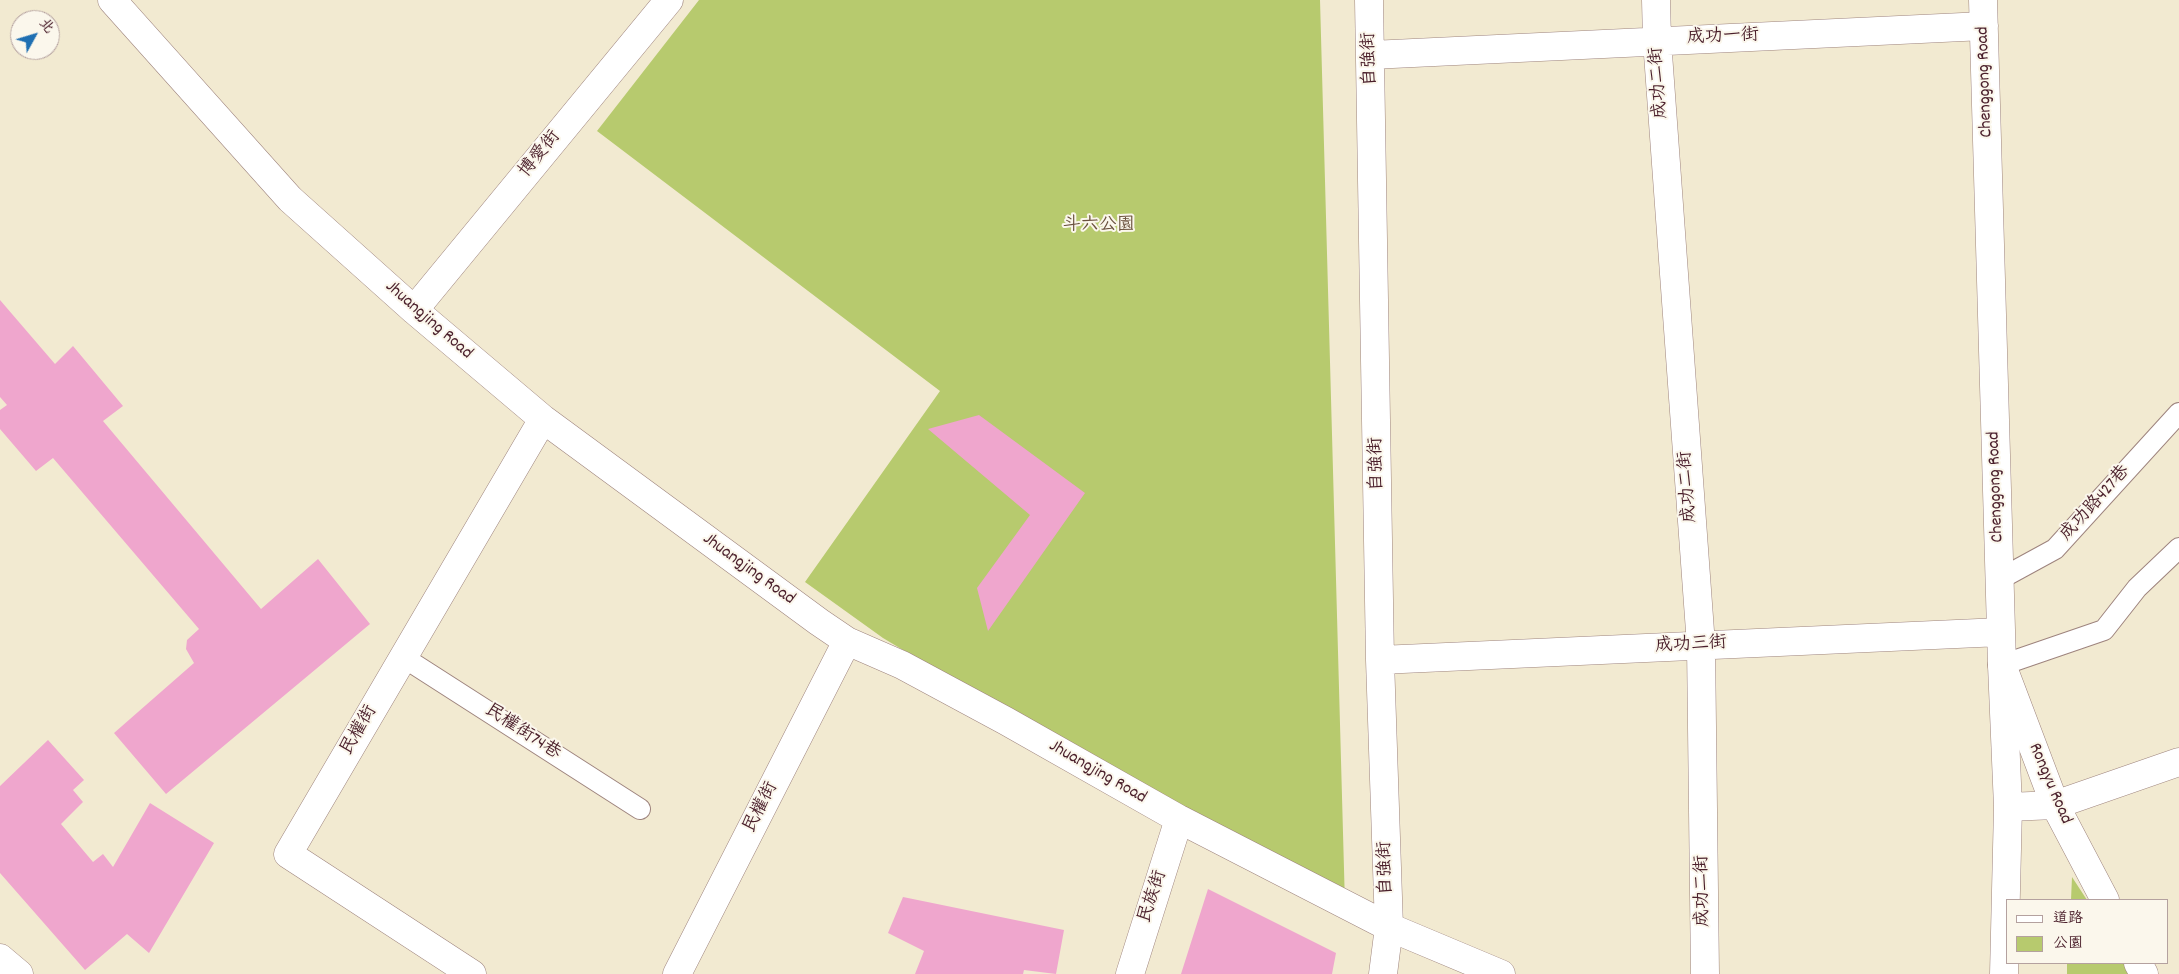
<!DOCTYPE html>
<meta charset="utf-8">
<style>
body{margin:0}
#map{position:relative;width:2179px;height:974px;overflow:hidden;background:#f2ead1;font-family:Dekko,"LXGW WenKai TC",sans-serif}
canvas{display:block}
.legend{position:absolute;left:2006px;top:899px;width:162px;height:65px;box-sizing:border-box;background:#fbf7ec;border:1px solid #b4a19f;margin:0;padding:6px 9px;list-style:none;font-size:15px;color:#4a1f2b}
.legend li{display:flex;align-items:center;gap:10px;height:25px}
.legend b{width:25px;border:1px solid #b4a19f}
.north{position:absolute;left:10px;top:10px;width:50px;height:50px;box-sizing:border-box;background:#fbf7ec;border:1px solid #b4a19f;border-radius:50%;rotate:51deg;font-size:14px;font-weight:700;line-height:20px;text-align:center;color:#4a1f2b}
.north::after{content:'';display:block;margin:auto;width:18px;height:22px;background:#1f6fb2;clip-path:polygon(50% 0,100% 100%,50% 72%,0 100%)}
</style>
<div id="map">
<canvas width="2179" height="974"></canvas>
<ul class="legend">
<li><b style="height:6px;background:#fff"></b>道路</li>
<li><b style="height:14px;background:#b7ca6e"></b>公園</li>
</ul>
<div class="north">北</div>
</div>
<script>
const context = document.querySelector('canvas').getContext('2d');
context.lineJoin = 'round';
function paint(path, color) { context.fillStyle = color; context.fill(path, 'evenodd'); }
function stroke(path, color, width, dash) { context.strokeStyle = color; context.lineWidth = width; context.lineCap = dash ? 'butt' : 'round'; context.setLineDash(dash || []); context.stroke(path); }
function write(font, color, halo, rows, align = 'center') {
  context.font = font + ' Dekko,"LXGW WenKai TC",sans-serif'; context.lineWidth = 4; context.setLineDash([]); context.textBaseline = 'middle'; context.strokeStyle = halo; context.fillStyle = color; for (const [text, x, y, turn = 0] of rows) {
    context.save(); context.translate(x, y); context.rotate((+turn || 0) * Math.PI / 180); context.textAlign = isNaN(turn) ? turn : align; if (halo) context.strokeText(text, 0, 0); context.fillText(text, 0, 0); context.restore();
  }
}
const green = new Path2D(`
 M699,0h621l25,905 -250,-140 -212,-127 -78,-56 135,-191 -343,-260z
 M2072,877l15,23h-16z
 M2067,963h59l7,11h-66z`);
const building = new Path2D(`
 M0,300l55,64 18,-18 50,60 -20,15 158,188 57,-50 52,65 -204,170 -52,-61 80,-70 -8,-14 1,-9 12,-11 -146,-171 -17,13 -36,-42v-19l7,-5 -7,-8z
 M979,415l106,78 -97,138 -11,-43 53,-73 -102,-86z
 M48,740l36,40 -11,10 10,12 -22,22 32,38 10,-8 10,13 37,-64 64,40 -65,110 -22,-19 -42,36 -85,-97v-87z
 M1208,889l128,64 -4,21h-151z
 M903,897l161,33 -8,44 -32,-4 -1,4h-108l9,-23 -36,-18z`);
const service = new Path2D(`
 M2000,579l55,-30 124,-136
 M403,657l237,152
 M2002,665l102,-35 33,-42 42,-40`);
const minor = new Path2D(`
 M112,0l178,199 124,111 129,109 276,203 28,19 55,24 104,56 173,98 210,108 112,47
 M1369,0l11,660 9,267 -6,47
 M1656,0l1,40 44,605 4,329
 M1983,0l19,665 6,142 -4,167
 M1371,55l613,-29
 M414,310l255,-310
 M1380,660l621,-28
 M2008,807l47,-2 124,-43
 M0,958l19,16
 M472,974l-184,-120 255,-435
 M677,974l170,-333
 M1130,974l49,-155`);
const tertiary = new Path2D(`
 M2002,665l53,140 50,95
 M2138,963l6,11`);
const streetNames = [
 ["成功一街",1723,38,-2],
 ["自強街",1371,59,-92],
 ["Chenggong Road",1986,82,-92],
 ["成功二街",1660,83,-94],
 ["博愛街",541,155,-51],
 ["Jhuangjing Road",428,321,41],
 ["自強街",1378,464,-91],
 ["成功二街",1689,487,-94],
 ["Chenggong Road",1997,487,-92],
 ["成功路427巷",2096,504,-48],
 ["Jhuangjing Road",748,570,36],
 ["成功三街",1691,646,-3],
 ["民權街",360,731,-60],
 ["民權街74巷",522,733,33],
 ["Jhuangjing Road",1097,773,30],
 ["Rongyu Road",2049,784,67],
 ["民權街",762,808,-63],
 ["自強街",1387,868,-92],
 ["成功二街",1704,891,-91],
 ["民族街",1154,897,-72]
];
const parkNames = [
 ["斗六公園",1099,227]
];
paint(green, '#b7ca6e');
paint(building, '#efa6cd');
stroke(service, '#9e847e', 22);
stroke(minor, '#9e847e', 29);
stroke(tertiary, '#9e847e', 29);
stroke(service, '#fff', 20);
stroke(minor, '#fff', 28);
stroke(tertiary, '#fff', 28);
write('18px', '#4a1f2b', '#fbf7ec', streetNames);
write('18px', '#6b523f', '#fbf7ec', parkNames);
</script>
